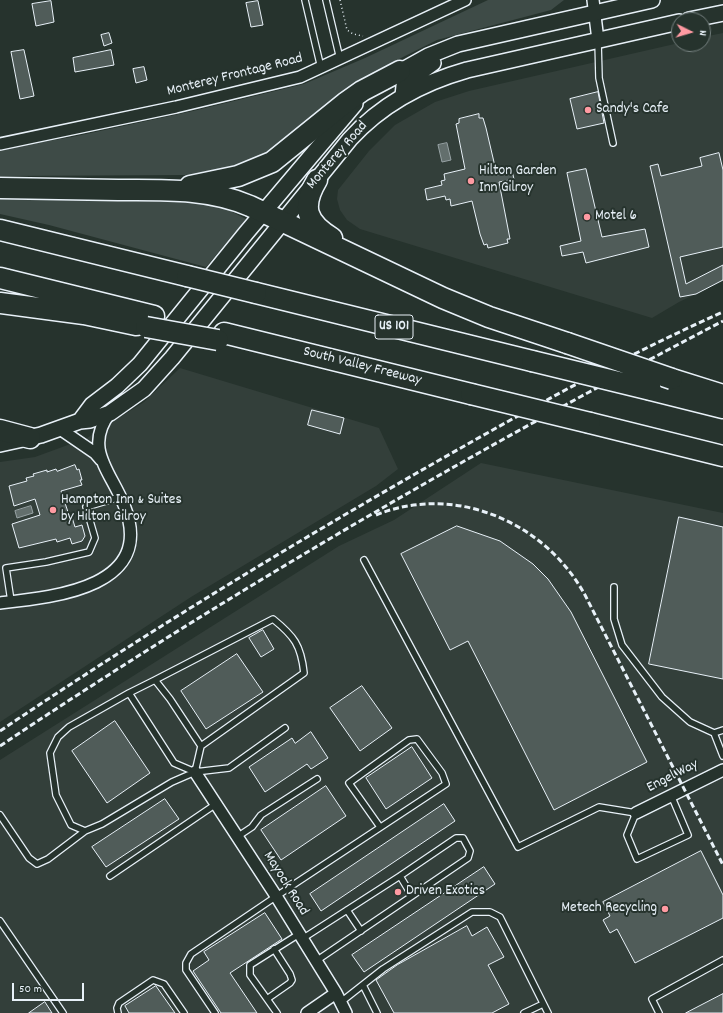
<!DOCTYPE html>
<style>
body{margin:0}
#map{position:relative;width:723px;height:1013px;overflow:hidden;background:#26332d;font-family:Dekko,sans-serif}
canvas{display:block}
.north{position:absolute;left:671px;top:12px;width:40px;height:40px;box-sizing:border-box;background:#26332d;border:1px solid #747f7e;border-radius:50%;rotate:95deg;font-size:11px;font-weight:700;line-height:16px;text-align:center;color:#e8f1f8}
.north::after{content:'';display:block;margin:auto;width:14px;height:18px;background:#ff9aa2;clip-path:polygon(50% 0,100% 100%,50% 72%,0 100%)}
.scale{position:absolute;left:12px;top:983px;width:72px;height:18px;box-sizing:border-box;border:2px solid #e8f1f8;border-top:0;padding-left:5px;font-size:12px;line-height:14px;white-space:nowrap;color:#e8f1f8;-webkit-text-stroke:3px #26332d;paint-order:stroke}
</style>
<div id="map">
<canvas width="723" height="1013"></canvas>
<div class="north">N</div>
<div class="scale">50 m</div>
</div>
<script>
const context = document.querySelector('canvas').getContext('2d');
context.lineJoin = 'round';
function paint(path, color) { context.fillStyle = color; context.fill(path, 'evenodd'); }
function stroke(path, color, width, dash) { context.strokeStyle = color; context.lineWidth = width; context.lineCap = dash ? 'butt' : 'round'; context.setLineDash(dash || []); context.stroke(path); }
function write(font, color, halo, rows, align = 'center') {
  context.font = font + ' Dekko,sans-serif'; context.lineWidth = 4; context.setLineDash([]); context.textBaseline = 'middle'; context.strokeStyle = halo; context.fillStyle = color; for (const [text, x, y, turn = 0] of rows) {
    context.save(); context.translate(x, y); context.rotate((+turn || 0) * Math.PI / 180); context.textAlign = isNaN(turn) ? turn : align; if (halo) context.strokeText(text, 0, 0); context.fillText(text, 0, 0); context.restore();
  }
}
const built = new Path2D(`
 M723,33v248l-44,21 -27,16 -292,-89 -13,-9 -7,-10 -3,-11 1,-9 31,-39 26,-26 40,-23 34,-11 210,-48 24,1v-7z
 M180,368l199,60 19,41 -22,17 -185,111 -191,125v-260l35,-5 52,-19 57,-36z
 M481,463l242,50v500h-723v-253l339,-214 55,-26z`);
const green = new Path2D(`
 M488,0h76l-13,10 -114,30 -36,18 -26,14 -41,30 -49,42 -45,21 -55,10 -185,1v-27l72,-12 121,-26 111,-27 61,-26z
 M0,192l213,10 33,17 -40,48 -157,-42 -49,-11z`);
const water = new Path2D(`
 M447,143l4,17 -9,2 -4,-17z
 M31,506l2,7 -16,5 -2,-7z`);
const building = new Path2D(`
 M51,1l3,21 -18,4 -4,-22z
 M258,1l5,24 -12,2 -5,-24z
 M109,33l3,10 -8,3 -3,-11z
 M24,50l10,46 -14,3 -9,-47z
 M111,50l3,15 -39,7 -2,-14z
 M144,67l3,13 -11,3 -3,-14z
 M598,92l6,31 -27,6 -7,-30z
 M479,114v4h4l3,10 11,47 15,-4 2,8 -15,3 11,57h-3l1,4 -20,5 -1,-4 -3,1 -4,-11 -8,-33 -21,5 -1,-7 -4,1 -1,-4 -18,4 -2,-11 17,-4 -1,-4 4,-1 -1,-6 21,-5 -9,-45 3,-1v-4z
 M719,153l4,17v77l-43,10 6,27 37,-19v15l-27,14 -16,3 -30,-131 8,-2 3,12 41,-10 -2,-8z
 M586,169l16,68 43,-8 4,18 -63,16 -3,-11 -21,4 -2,-10 21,-5 -14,-68z
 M312,410l32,8 -4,16 -32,-9z
 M75,465l2,5 2,-1 3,11h-2l2,5 -21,6 8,24 2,-1 4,13 7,-2 3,11 -3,5 -10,3 -2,-6 -13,4 -1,-3 -37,9 -7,-24 28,-9 -5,-16 -21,7 -5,-20 18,-5 -1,-3 8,-2 -1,-2 14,-4v2l9,-3 1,2z
 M679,517l44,10v152l-74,-15z
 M457,526l43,15 33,23 15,15 23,33 76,150 -93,48 -86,-169 -18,9 -49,-96z
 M263,630l11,19 -13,8 -12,-19z
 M237,654l26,38 -57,37 -25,-38z
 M362,686l30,42 -32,23 -30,-43z
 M115,721l35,52 -43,30 -35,-52z
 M311,732l17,26 -17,11 -4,-5 -42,28 -16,-25 43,-29 3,5z
 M412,747l20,31 -46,31 -20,-31z
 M326,786l20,30 -65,44 -20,-30z
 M165,799l14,20 -73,48 -14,-20z
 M444,804l11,17 -134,90 -11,-17z
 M701,851l22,44v23l-88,45 -18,-34 -7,4 -7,-13 7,-4 -7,-14z
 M484,867l11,17 -131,88 -12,-17z
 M265,913l17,26 -52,34 27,40h-36l-28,-42 16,-11 -5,-8z
 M467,926l5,10 15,-9 17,30 -16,8 21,39 -17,9h-98l-18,-33 21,-15z
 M156,986l19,27h-46l-4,-7z
 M723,994v19h-37z
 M45,1002l7,11h-23z`);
const path = new Path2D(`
 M340,0l7,30 6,4 10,2`);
const lane = new Path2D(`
 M305,0l16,68
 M326,0l14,59
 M598,41l1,37 14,65
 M364,560l154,287 81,-40 37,6 -9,22 10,24 51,-24 -17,-40
 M614,587v32l8,26 40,52 28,25 24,11
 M11,601l-5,-33 40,-6 43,-10 6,-14 -9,-31 34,-10
 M129,693l26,-13
 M723,730l-9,3 9,23
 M195,772l-21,-9 -45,-70 -60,34 -11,10 -8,16 6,42 15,30 14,6 17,-7 70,-42 23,-10 34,-4 56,-40
 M195,772l6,-26 -31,-47 -15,-19 118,-61c21,17 28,26 31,54l-103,73
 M0,815l29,43 8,6 11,-5 37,-28
 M237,837l15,-10 9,-12 56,-36
 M110,876l106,-72
 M400,876l12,20
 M347,910l14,21
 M0,921l63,92
 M302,939l98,-63 56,-38h7l7,13 -2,7 -152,103
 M363,985l14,28
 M267,999l23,-16 2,-3 -2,-6 -16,-25
 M341,1002l42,-33 89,-57h18l10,5 48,96
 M118,1013l-1,-5 2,-5 34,-23 11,4 20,29
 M215,1013l-29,-43v-7l5,-9 105,-71 150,-99 -4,-11 -25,-34 -8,1 -60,43 31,44
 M277,1013l-27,-38v-10l49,-31
 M524,1013l19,-9
 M659,1013l-7,-14 71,-39`);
const street = new Path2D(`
 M593,0l5,40
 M0,144l176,-37 124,-30 165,-77
 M60,429l35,24 6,7
 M0,603c56,-6 157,-16 124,-98 -13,-33 -41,-57 -14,-92
 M195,772l81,124 60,97 10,20
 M636,813l87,-43
 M307,1013l29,-20`);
const secondary = new Path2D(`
 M689,20l34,-7
 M392,76l36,-20 30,-12 194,-44
 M403,96l1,-10 3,-4 26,-19
 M80,421l12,-16 25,-19 23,-22 106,-131 109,-129
 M0,444l41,-9 39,-14 10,-1 20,-7 34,-24 28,-31 178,-219c32,-35 71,-56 117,-69l212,-48`);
const highway = new Path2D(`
 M317,180c-16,27 -11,42 15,58
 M190,186l48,-10 34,-14 73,-59 17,-12 38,-20
 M0,188c39,1 79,1 118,2 45,0 90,-2 132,16l193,92 46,19 78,26
 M0,230l187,46
 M0,278l154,38
 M256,293l276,68
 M0,303l84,11 52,11
 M224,333l247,61
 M672,379l51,16
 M651,390l72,18
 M590,423l133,33
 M0,430l30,8`);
const rail = new Path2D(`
 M376,515c79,-32 169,7 209,80l138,270
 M0,731c135,-91 274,-176 415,-257 100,-57 202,-115 308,-162
 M0,746c233,-156 475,-296 723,-425`);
const highwayBridge = new Path2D(`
 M187,276l69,17
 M146,327l72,13
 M567,343l105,36
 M532,361l119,29
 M471,394l119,29`);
const markers = [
 [588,110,4,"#ff9aa2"],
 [471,181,4,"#ff9aa2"],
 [587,217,4,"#ff9aa2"],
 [53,510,4,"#ff9aa2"],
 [398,892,4,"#ff9aa2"],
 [665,909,4,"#ff9aa2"]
];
const shields = [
 [394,327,38]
];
const shieldNames = [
 ["US 101",394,327]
];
const streetNames = [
 ["Monterey Frontage Road",235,76,-14],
 ["Monterey Road",338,156,-49],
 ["South Valley Freeway",362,367,14],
 ["Engel Way",673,777,-27],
 ["Mayock Road",285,884,58]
];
const poiNames = [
 ["Sandy's Cafe",596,110],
 ["Hilton Garden",479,172],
 ["Inn Gilroy",479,189],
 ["Motel 6",595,217],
 ["Hampton Inn & Suites",61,501],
 ["by Hilton Gilroy",61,518],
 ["Driven Exotics",406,892],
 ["Metech Recycling",657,909,"right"]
];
paint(built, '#333f3a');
paint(green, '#3e4b47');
paint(water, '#636f6d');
stroke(water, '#98a3a5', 1);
paint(building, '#505c59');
stroke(building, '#e8f1f8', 1);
stroke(lane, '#e8f1f8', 8);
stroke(street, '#e8f1f8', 14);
stroke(secondary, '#e8f1f8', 18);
stroke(highway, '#e8f1f8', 23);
stroke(path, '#e8f1f8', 1.5, [1, 3]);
stroke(lane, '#26332d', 5.5);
stroke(street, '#26332d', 11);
stroke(secondary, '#26332d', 15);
stroke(highway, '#26332d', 20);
stroke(rail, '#e8f1f8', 3, [6, 3]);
stroke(highwayBridge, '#e8f1f8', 23, []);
stroke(highwayBridge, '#26332d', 20);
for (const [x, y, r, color] of markers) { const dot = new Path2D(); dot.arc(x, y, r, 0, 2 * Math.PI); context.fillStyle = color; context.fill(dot); stroke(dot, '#26332d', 1.5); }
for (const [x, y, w] of shields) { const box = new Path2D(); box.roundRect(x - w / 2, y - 12, w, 24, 3); context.fillStyle = '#26332d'; context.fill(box); stroke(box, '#e8f1f8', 1); }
write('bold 14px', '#e8f1f8', null, shieldNames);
write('15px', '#e8f1f8', '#26332d', streetNames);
write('15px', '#e8f1f8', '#26332d', poiNames, 'left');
</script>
